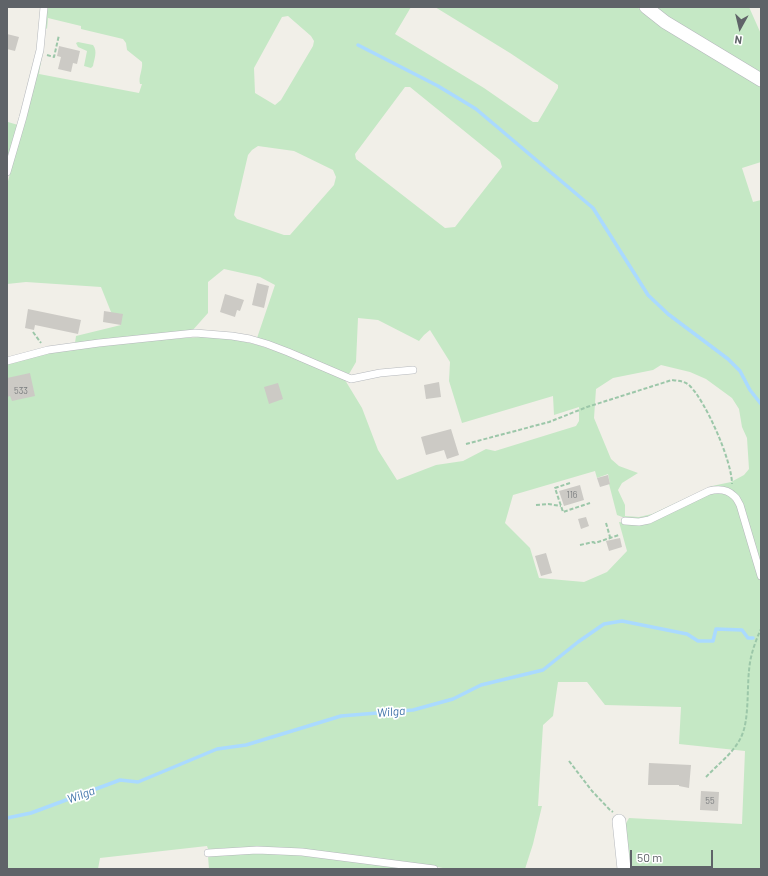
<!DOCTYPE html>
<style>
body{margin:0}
#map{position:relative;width:768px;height:876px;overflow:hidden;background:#f1efe8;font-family:Barlow,sans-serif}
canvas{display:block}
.frame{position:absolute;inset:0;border:8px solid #5f6368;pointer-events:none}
.north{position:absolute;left:720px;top:8px;width:40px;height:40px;-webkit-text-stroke:3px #fff;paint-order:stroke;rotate:188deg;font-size:11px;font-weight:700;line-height:16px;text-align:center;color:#5f6368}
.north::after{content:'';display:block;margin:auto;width:14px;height:18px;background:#5f6368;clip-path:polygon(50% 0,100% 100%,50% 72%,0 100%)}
.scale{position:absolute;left:630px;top:850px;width:83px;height:18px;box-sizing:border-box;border:2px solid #5f6368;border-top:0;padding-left:5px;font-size:12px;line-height:14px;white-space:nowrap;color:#5f6368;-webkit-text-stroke:3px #fff;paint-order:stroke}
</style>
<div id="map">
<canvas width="768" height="876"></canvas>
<div class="frame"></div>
<div class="north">N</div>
<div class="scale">50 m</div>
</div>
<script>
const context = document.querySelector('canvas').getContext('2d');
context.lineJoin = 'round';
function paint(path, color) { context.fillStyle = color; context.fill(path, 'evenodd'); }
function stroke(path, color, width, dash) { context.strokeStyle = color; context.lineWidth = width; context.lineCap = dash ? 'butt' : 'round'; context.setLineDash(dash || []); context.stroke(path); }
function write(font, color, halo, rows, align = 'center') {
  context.font = font + ' Barlow,sans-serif'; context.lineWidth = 3.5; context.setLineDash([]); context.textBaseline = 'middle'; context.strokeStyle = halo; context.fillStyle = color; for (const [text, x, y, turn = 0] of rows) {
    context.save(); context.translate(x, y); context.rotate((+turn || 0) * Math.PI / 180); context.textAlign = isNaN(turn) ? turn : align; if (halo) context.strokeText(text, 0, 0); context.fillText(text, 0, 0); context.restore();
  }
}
const green = new Path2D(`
 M47,7h364l-16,27 89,54 49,34h5l20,-34v-3l-48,-32 -75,-46h202l17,13 107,65v77l-19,6 11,34 8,-2v367l-19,-64 -21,-16 -71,30c-12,3 -22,3 -33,-2l-8,-31h1l-2,-10 -11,4 -2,-7 -82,24 -8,28 25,25 9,30 45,4 23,-10 20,-21 -8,-29 13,2 78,-31c15,-1 20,1 28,14l20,69 3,6v287h-134l-3,-42 5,-9 113,6 3,-73 -66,-7 2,-37 -76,-2 -18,-23h-29l-5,34 -10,9 -5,81h4l-9,38 -8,25h-76l-24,-4 -178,-17 -39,1 -1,-3 -107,12 -2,11h-91v-505l41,-12 118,-13 37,-2 26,1 29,7 41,14 46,21 17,28 16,42 19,30 39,-15 27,-4 23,-12 9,2 81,-25 3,-5v-14l-25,8 -1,-19 -91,27 -13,-42 1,-19 -20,-32 -6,5 -5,6 -41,-21 -20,-2 -2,44 -7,12 -49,-20 -43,-16 18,-53 -15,-8 -36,-8 -16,13v31l-16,18 -117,12 1,-7 45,-11 -10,-13 -10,-25 -75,-5 -19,2v-99l20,-75 16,-74h2l-6,38 100,19 3,-9h-2c-2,-7 3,-14 2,-22l-15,-12 -1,-7 -3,-4 -42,-10v-3l-33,-8 -1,11 -3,-2zM288,16l23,20 3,5 -1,5 -32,54 -6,5 -20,-12 -1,-25 28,-51zM405,87h5l90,73 2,7 -47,60 -10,1 -89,-69 -1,-5zM258,146l36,5 39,19 3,7 -2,8 -44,50h-6l-47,-16 -3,-4 14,-60 4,-5zM661,365l29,7 16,7 26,19 7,11 3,18 5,11 2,31 -5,6 -13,7 -19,4 -60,28 -13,3 -14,-1v-11l-7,-15 4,-7 16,-10 -19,-7 -8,-7 -17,-41 2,-29 17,-11 40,-8z
 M654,7h95l12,27v41l-76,-47z
 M78,42l15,3c5,6 1,15 0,21l-2,2 -7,-2 3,-15 -9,-4 -2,-4z
 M8,122l10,3 -11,38v-37z
 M260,853l35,1 124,15h-210l-1,-13z`);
const stream = new Path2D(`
 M358,45l80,41 38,23 117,99 55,87 20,19 60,45 12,12 10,19 11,14
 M7,818l24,-5 89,-33 18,2 79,-33 29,-4 95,-29 72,-6 40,-11 28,-14 62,-15 35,-28 26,-18 18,-3 65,13 11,7h15l3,-12 26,1 6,8h5`);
const building = new Path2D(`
 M7,34l12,3 -4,14 -8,-2z
 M59,46l21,5 -3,13 -4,-1 -2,9 -13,-3 3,-12 -4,-1z
 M257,283l12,3 -5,22 -12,-3z
 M225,294l19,6 -4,11 -3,-1 -2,7 -15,-5z
 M28,309l53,11 -3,14 -43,-9 -1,5 -9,-2z
 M104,311l19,3 -2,11 -18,-3z
 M30,373l5,23 -23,5 -2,-5 -3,1v-19z
 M439,382l2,15 -15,2 -2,-14z
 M278,383l5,16 -14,5 -5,-17z
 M451,429l8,26 -12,4 -3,-9 -18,5 -5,-18z
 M608,475l2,9 -10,3 -3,-9z
 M580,485l4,15 -20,6 -5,-15z
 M586,517l3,9 -8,3 -3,-10z
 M620,538l2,9 -13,4 -3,-10z
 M546,553l6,20 -11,3 -6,-20z
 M649,763l42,2 -2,23 -10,-2v-1h-31z
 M701,791l18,1 -1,19 -18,-1z`);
const path = new Path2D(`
 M47,55l7,2 5,-22
 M33,332l8,11
 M466,444l83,-22 38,-15 85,-27c7,1 13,1 18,6 16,16 42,75 42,98
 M570,483l-15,5 8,24 27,-9
 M536,505l12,-1 13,2
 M606,523l4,14
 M580,545l13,-3 2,1 24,-8
 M569,761l23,30 18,19 3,2
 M706,777c12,-13 29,-25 36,-42 7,-16 5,-46 7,-64 1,-15 6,-29 12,-42`);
const service = new Path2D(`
 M7,172l16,-55 17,-67 4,-43
 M7,361l41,-11 51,-7 96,-10 37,3 18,3 17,5 21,8 63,27 29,-6 33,-3
 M625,521l14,1 10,-2 60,-29c8,-2 18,-2 25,5 3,2 4,6 6,9l21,71
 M208,853l49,-3 45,2 132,17`);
const minor = new Path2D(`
 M646,7l19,15 96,58
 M619,821l5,48`);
const numberNames = [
 ["533",21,391],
 ["116",572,495],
 ["55",710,801]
];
const waterNames = [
 ["Wilga",391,712,-5],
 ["Wilga",81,795,-20]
];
paint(green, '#c5e8c5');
stroke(stream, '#aadaff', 3.5);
paint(building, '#cccac5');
stroke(service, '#b5b8bc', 8);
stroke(minor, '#b5b8bc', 14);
stroke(path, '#9cc7a9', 2, [4, 2]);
stroke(service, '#fff', 7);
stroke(minor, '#fff', 13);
write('9px', '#7a7d7f', null, numberNames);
write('italic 12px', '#4174aa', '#fff', waterNames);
</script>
